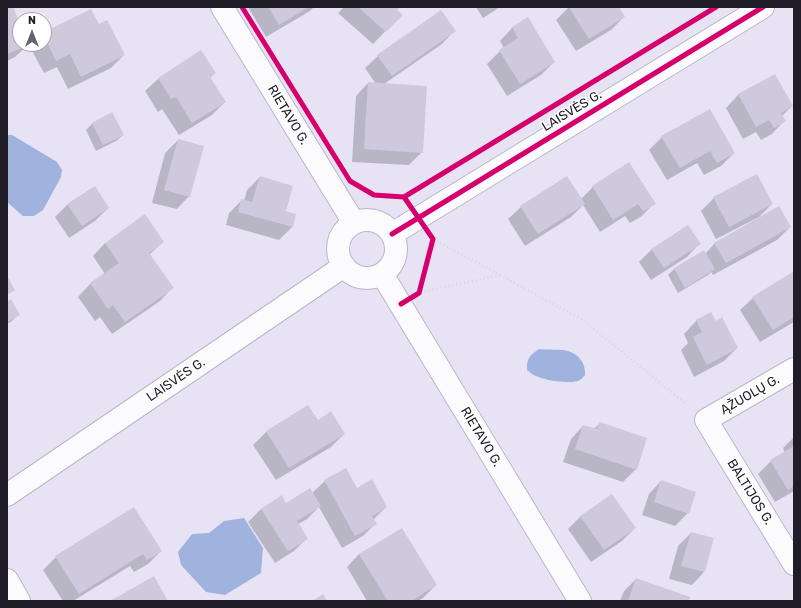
<!DOCTYPE html>
<meta charset="utf-8">
<style>
body{margin:0}
#map{position:relative;width:801px;height:608px;overflow:hidden;background:#e7e3f5;font-family:Rubik,sans-serif}
canvas{display:block}
.frame{position:absolute;inset:0;border:8px solid #201d29;pointer-events:none}
.north{position:absolute;left:12px;top:12px;width:40px;height:40px;box-sizing:border-box;background:#fff;border:1px solid #a6a5a9;border-radius:50%;rotate:0deg;font-size:11px;font-weight:700;line-height:16px;text-align:center;color:#201d29}
.north::after{content:'';display:block;margin:auto;width:14px;height:18px;background:#666270;clip-path:polygon(50% 0,100% 100%,50% 72%,0 100%)}
</style>
<div id="map">
<canvas width="801" height="608"></canvas>
<div class="frame"></div>
<div class="north">N</div>
</div>
<script>
const context = document.querySelector('canvas').getContext('2d');
context.lineJoin = 'round';
function paint(path, color) { context.fillStyle = color; context.fill(path, 'evenodd'); }
function stroke(path, color, width, dash) { context.strokeStyle = color; context.lineWidth = width; context.lineCap = dash ? 'butt' : 'round'; context.setLineDash(dash || []); context.stroke(path); }
function write(font, color, halo, rows, align = 'center') {
  context.font = font + ' Rubik,sans-serif'; context.lineWidth = 3; context.setLineDash([]); context.textBaseline = 'middle'; context.strokeStyle = halo; context.fillStyle = color; for (const [text, x, y, turn = 0] of rows) {
    context.save(); context.translate(x, y); context.rotate((+turn || 0) * Math.PI / 180); context.textAlign = isNaN(turn) ? turn : align; if (halo) context.strokeText(text, 0, 0); context.fillText(text, 0, 0); context.restore();
  }
}
const water = new Path2D(`
 M7,135h5l45,27 5,8 -1,7 -18,33 -9,6h-11l-16,-14z
 M539,349c7,1 24,0 29,2 11,3 18,13 17,24 -2,2 -3,4 -5,5 -8,5 -40,0 -48,-6 -2,-1 -3,-3 -5,-4 0,-12 2,-14 12,-21z
 M244,518l19,30 -2,25 -36,22 -19,-3 -25,-27 -3,-13 14,-18 17,-1 15,-12z`);
const shadow = new Path2D(`
 M8,7h4l8,19v18l8,1 -13,12 -8,4v-53z
 M248,7h66l-4,4 -44,26z
 M344,7h54l-2,3 5,5 -28,29 -35,-31z
 M476,7h24l-17,11z
 M569,7h49l6,10 -13,13 -35,21 -20,-31z
 M527,19l27,43 -13,13 -34,21 -20,-32 13,-13 4,-3 -4,-7 12,-13z
 M98,25l26,30 -13,13 -43,21 -11,-22 -13,6 -14,-26 3,-3h11v-11z
 M454,31l-12,13 -58,40 38,68 -13,13 -57,-3 4,-66 12,-13 8,1 -11,-16 13,-12z
 M201,52l14,21 -5,5 15,24 -13,13 -33,20 -17,-26 -4,3 -13,-21 13,-12z
 M775,75l17,31 -10,10 2,5 -12,13 -11,6 -5,-8 -13,7 -17,-31 12,-13z
 M112,113l11,22 -7,6 -20,10 -10,-21 6,-6z
 M662,137l72,16 -13,13 -17,9 -7,-12 -30,17 -18,-30z
 M178,140l11,56 -12,13 -25,-6 13,-50z
 M260,177l25,35 10,3 -3,12 -13,13 -53,-15 3,-12 13,-13 2,1 3,-11z
 M593,187l61,16 -12,13 -12,7 -5,-7 -25,16 -17,-27 -12,12 -46,29 -17,-27 13,-12 60,-8z
 M714,198l58,6 -13,13 -43,22 -15,-28z
 M68,204l40,4 -13,13 -26,17 -14,-21z
 M790,227l-13,13 -64,35 -2,-3 -3,3 -30,18 -10,-18 6,-6 29,-17 2,2 10,-11z
 M163,242l-14,13 23,33 -12,13 -48,33 -12,-17 -5,4 -17,-24 12,-13 15,-10 -12,-18 12,-13z
 M699,244l-12,13 -36,23 -12,-18 13,-13z
 M794,273v49l-34,20 -20,-32 13,-12z
 M7,303l11,11 -6,7 -5,3z
 M711,313l5,9 21,26 -13,13 -30,16 -13,-27 7,-7 -4,-9 12,-13z
 M308,406l10,15 26,13 -13,13 -55,33 -23,-35 13,-13z
 M600,423l36,46 -13,13 -60,-20 8,-23 12,-13 11,3z
 M794,437v54l-19,11 -17,-28 13,-13 14,-8 -2,-5z
 M325,481l32,8 29,18 -13,13 2,4 -12,12 -21,12 -23,-41 -12,12 -9,5 9,14 -13,13 -19,12 -27,-41 13,-13 20,-12 5,7 26,-11z
 M661,481l27,32 -13,13 -33,-11 7,-21z
 M581,516l54,12 -13,13 -31,21 -23,-33z
 M691,533l22,6 -9,33 -12,13 -23,-6 9,-33z
 M161,551l-13,13 -14,8 -4,-6 -57,35h-10l-20,-31 13,-13z
 M359,554l77,31 -13,13 -5,3h-51l-20,-34z
 M636,579l52,22h-68l4,-10z`);
const building = new Path2D(`
 M7,7h6l7,17v20h11l-24,10z
 M268,7h41l-30,18z
 M358,7h41l-2,3 6,5 -17,17z
 M569,7h50l6,10 -36,22z
 M91,9l8,15 8,-4 18,35 -44,22 -11,-23 -14,7 -12,-25v-4z
 M441,10l15,21 -64,45 -15,-21z
 M528,17l27,45 -35,22 -21,-34 19,-12 -6,-11z
 M201,50l15,23 -6,4 16,25 -34,21 -16,-26 -5,2 -13,-21z
 M775,74l18,32 -12,7 5,8 -12,7 -5,-8 -13,7 -18,-33z
 M368,82l59,4 -4,67 -59,-4z
 M710,109l25,44 -18,10 -7,-12 -30,17 -19,-32z
 M112,112l12,23 -21,10 -11,-22z
 M178,139l26,7 -14,51 -26,-7z
 M629,162l27,42 -13,7 -5,-7 -25,16 -21,-34z
 M757,174l16,30 -44,23 -16,-30z
 M260,176l33,10 -7,25 10,3 -3,13 -55,-15 3,-13 11,3z
 M567,176l18,28 -47,30 -18,-28z
 M95,186l14,22 -27,18 -15,-22z
 M779,206l12,21 -65,36 -12,-20z
 M145,214l19,28 -15,11 25,35 -49,34 -12,-17 -5,4 -18,-26 29,-20 -14,-20z
 M688,225l13,19 -37,24 -13,-19z
 M704,250l11,19 -30,19 -11,-20z
 M794,271v46l-21,13 -21,-33z
 M7,276l8,14 -8,5z
 M11,299l9,16 -13,7v-20z
 M711,312l5,9 6,-4 16,31 -31,17 -14,-28 9,-5 -6,-12z
 M308,405l10,15 13,-9 14,23 -56,34 -23,-37z
 M600,422l47,16 -10,32 -62,-21 8,-24 14,4z
 M794,446v40l-6,4 -18,-30z
 M346,468l11,20 15,-9 15,28 -15,9 5,8 -22,12 -31,-56z
 M661,480l35,12 -7,22 -35,-12z
 M310,488l11,18 -24,15 11,18 -20,12 -27,-42 21,-14 4,8z
 M612,494l24,34 -32,22 -24,-34z
 M134,507l28,44 -15,9 -4,-6 -64,40 -24,-38z
 M402,528l35,57 -26,16h-23l-29,-47z
 M691,532l23,6 -9,34 -24,-6z
 M154,576l14,25h-58z
 M636,578l54,19 -1,4h-61z
 M323,594l4,7h-15z`);
const path = new Path2D(`
 M433,239l150,81 103,84
 M421,292l79,-17`);
const minor = new Path2D(`
 M392,234l371,-227
 M794,369l-88,51 88,144
 M7,580l12,21`);
const tertiary = new Path2D(`
 M7,495l337,-229`);
const secondary = new Path2D(`
 M222,7l132,216
 M338 249a29 29 0 1 1 58 0a29 29 0 1 1-58 0Z
 M382,274l198,327`);
const cycleway = new Path2D(`
 M242,7l108,174 24,14 30,2
 M392,234l371,-227
 M401,304l18,-11 14,-54 -29,-42 312,-190`);
const streetNames = [
 ["LAISVĖS G.",572,111,-31],
 ["RIETAVO G.",288,115,59],
 ["LAISVĖS G.",176,380,-34],
 ["ĄŽUOLŲ G.",750,395,-30],
 ["RIETAVO G.",481,437,59],
 ["BALTIJOS G.",750,492,58]
];
paint(water, '#a0b3df');
paint(shadow, '#0003');
paint(building, '#cec9dd');
stroke(minor, '#bab7c5', 24);
stroke(tertiary, '#bab7c5', 24);
stroke(secondary, '#bab7c5', 24);
stroke(path, '#d9d7dd', 2.5, [1, 3]);
stroke(minor, '#fbfbfe', 22);
stroke(tertiary, '#fbfbfe', 22);
stroke(secondary, '#fbfbfe', 22);
stroke(cycleway, '#d6006c', 5);
write('13px', '#201d29', '#fff', streetNames);
</script>
